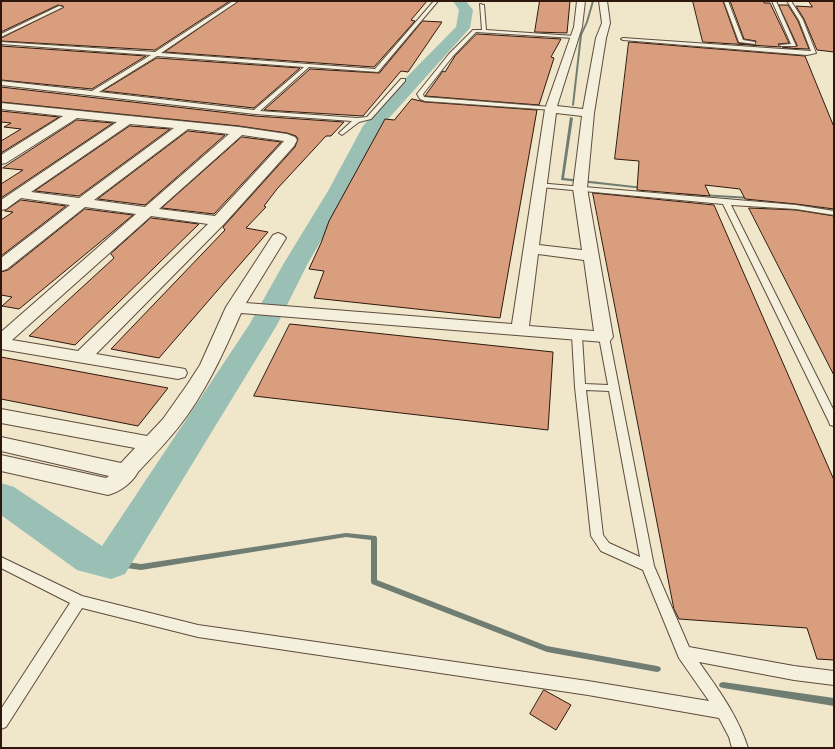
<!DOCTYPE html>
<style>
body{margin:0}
#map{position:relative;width:835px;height:749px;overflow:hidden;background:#f0e6ca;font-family:"Sorts Mill Goudy",serif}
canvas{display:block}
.frame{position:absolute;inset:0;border:2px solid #2e180e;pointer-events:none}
</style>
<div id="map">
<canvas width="835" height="749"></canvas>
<div class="frame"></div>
</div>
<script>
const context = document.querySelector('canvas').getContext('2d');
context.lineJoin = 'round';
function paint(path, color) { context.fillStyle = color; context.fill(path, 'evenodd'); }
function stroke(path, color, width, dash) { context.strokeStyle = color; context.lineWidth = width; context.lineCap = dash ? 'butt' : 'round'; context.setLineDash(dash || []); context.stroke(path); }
const stream = new Path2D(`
 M592,1h2l-6,21 -6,13 -8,70 -1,1 -1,-1 8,-70 6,-13z
 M570,117l3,1 -9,60 79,9 2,1 -1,1 -83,-9z
 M685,193l65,4 2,1 -2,1 -64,-4h-1z
 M783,201l51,9v2l-50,-9 -2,-1z
 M346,533l30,3 1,2v42l170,66 110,20 3,1 1,2 -1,2 -3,1 -110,-20 -175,-68 -1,-2v-42l-25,-3 -205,33 -30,-4 -2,-1 -1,-2 1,-2 2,-1 30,4z
 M723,682l111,16v8l-111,-18 -3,-1 -1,-2 1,-2z`);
const river = new Path2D(`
 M453,1h13l7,9 -3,18 -90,100 -30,63 -42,72 -31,62 -152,249 -14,5 -34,-9 -76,-55v-32l13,4 88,59 147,-221 35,-62 44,-72 35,-65 29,-34 64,-65 3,-17z`);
const building = new Path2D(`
 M1,1h229l-75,49 -154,-9v-3l63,-31 -1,-1 -5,-1 -57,27z
 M239,1h188l-16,19 4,1 -41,46 -209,-15z
 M540,1h30l-3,32 -32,-1z
 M693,1h30l15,42 17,2 1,-4 -12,-2 -14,-38h34v2h6l19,40 -11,1 3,3 -78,-5z
 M809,1h25v51l-17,-2 -13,-31 -8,-13 16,1z
 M779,5h9l10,16 11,28 -27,-1 15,-2z
 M423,21l19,1 -34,50 -7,-1 -38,45 -99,-6 46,-41 69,4z
 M477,34l84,5 -10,18 3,1 -15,47 -114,-9 18,-25 2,1 10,-16z
 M629,42l176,14 29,71v82l-38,-5 -51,-5 -5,-10 -35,-4 5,11 -73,-6 2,-29 -24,-2z
 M1,46l145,10 -54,33 -91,-9z
 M157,58l143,10 -46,40 -151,-17z
 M1,87l254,29 89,6 -13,14h-5l-49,53 -13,17 2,1 -20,21 22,4 -109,126 -48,-9 114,-119 -2,-3 72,-80 3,-8 -2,-3 -9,-3 -48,-7 -238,-24z
 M412,99l13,3 112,8 -37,208 -186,-20 10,-27 -15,-2 12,-26 8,-22 56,-102 9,1z
 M1,111l58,6 -58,36v-12l20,-12 -17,-2 7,-4 -10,-1z
 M77,120l36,3 -112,75v-14l22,-14 -20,-2z
 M130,126l40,3 -91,67 -44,-5z
 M188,131l37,4 -80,70 -47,-6z
 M242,137l39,5 -67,72 -52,-6z
 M593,193l121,12 120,275v180l-17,-1 -10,-31 -128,-9 -5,-10z
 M21,200l45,6 -65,50v-36l12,-8 -8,-1z
 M749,208l47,2 38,6v159z
 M85,209l48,6 -114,94 -17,-3 10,-9 -11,-2v-23l7,-2z
 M151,218l48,6 -124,121 -46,-9 85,-78 -3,-4z
 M290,324l263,28 -5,78 -294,-34z
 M1,357l102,19 65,12 -30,38 -137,-27z
 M544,690l27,15 -15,25 -26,-16z`);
const service = new Path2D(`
 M233,1h5l-77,52 214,16 59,-68h4l-60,71 -69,-5 -49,44 97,7 10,-1 34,-38h4v2l-34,38 -12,3 -17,13 -3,-2 1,-1 12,-11 -97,-7 -254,-29v-4l91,10 59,-36 -150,-11v-2l154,10zM157,56l147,11 -50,43 -155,-18z
 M724,1h4l15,39 12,2v2l-16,-2z
 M772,1h4l20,45h-15l-2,-1 12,-1z
 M787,1h4l12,19 13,33 -9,2 -184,-15 -2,-1 2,-1 188,13 -12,-31z
 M480,4l4,1 2,25 88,6 2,1 -2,1 -98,-6 -23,24 -30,38 1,3 127,10 2,1v2l-128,-9 -5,-2 -3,-5 32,-40 24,-24h9z
 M59,6l4,1 -62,30v-3z
 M537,183l259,22 38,6v4l-38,-6 -65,-4 103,206v15l-4,-1 -1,-3 -106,-218 -183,-17 -4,-2z
 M577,333l5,3 3,48 23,1 -9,-48 5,-3 5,3 45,229 35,81 105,19 40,5v14l-40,-5 -95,-18c19,27 39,54 49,86h-16l-3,-11 -10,-19 -131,-23 -390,-58 -116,-29 -76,119 -5,2v-20l69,-106 -69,-35v-11l81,39 116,29 390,56 121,20 -30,-43 -36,-88 -42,-19 -10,-15 -16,-149 -3,-51zM586,390l23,1 31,166 -31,-14 -6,-8z`);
const minor = new Path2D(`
 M577,1h8l-3,26 -25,79 26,3 13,-71 6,-15 -3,-22h8l3,22 -4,15 -12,75 -7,75 26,149 -3,4 -6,1 -363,-29c-18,41 -36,81 -64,116 -12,15 -26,29 -39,43 -6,11 -18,20 -30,23l-107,-24v-16l105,23 3,-2 -108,-25v-14l120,26 14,-15 -134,-25v-14l146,27 16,-17 24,-34 13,-20 26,-58 47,-72 5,-2 5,2 3,3 -40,65 266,21 33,-215 29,-82zM556,113l26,3 -9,72 9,62 -43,-5zM538,254l46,6 10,71 -65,-5z
 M1,103l238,24 48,7 8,3 2,3 -3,6 -70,78 -128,130 89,15 2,4 -2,4 -7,2 -177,-30v-17l135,-118 -51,-7 -78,62 -6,2v-13l69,-53 -49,-7 -15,11 -5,1v-10l116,-78 -40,-4 -71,45 -5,1v-9l62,-39 -62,-7zM130,124l44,4 -95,70 -48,-6zM188,129l41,5 -84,73 -51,-7zM242,135l42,6 -69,75 -56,-7zM151,216l57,8 -130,127 -66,-11z`);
paint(stream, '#6f7d73');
paint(river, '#9ac0b6');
paint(building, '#d99e7d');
stroke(building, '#2e180e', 1);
stroke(service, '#5e4c3d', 2);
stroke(minor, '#5e4c3d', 2);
paint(service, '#f5efdd');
paint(minor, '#f5efdd');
</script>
